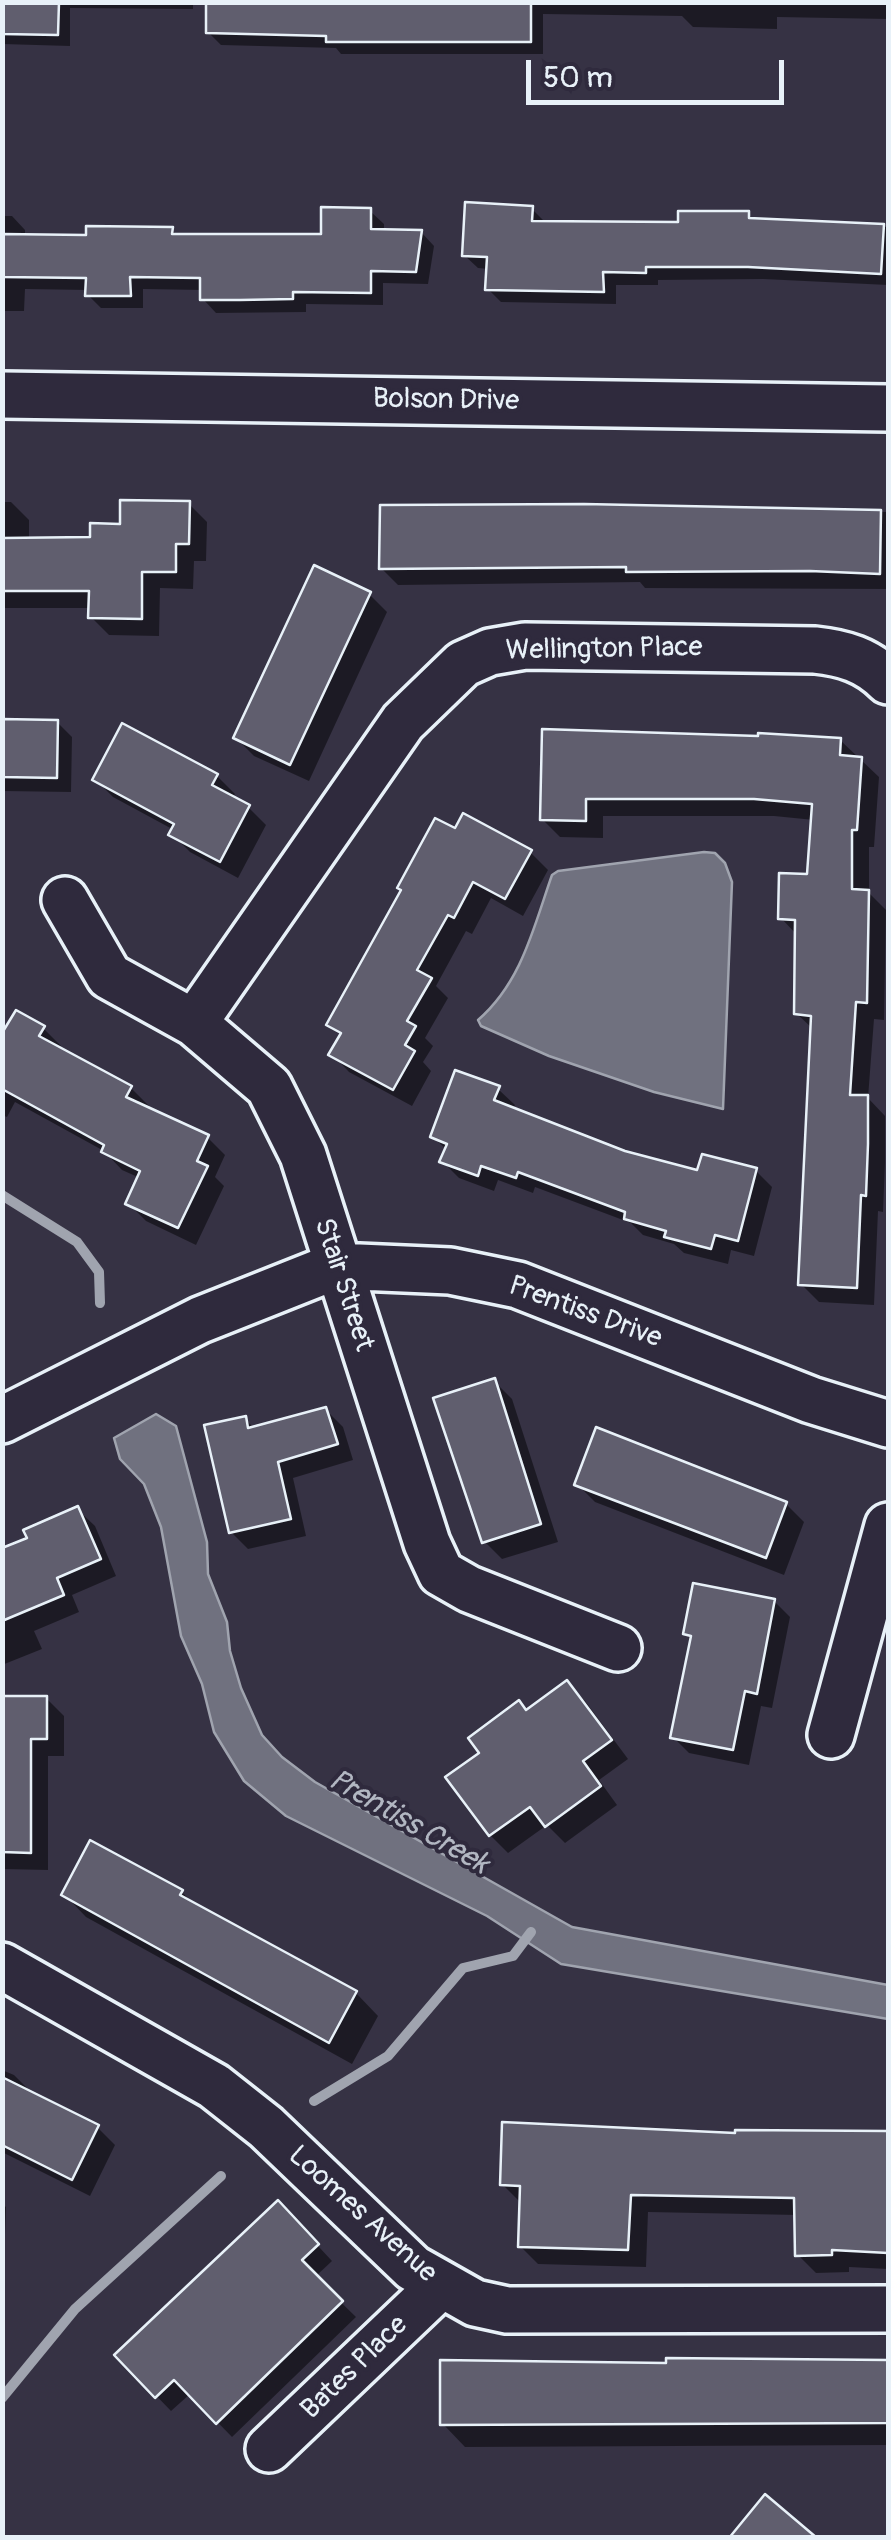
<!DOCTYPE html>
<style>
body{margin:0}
#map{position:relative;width:891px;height:2540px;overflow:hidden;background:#363244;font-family:Pangolin,sans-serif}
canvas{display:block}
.frame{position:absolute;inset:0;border:5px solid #e8f1f8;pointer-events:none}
.scale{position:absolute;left:526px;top:60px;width:258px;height:45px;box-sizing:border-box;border:5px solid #e8f1f8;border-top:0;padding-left:12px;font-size:30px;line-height:35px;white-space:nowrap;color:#e8f1f8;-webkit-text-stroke:8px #2f2a3d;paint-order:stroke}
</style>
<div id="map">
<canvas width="891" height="2540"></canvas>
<div class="frame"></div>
<div class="scale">50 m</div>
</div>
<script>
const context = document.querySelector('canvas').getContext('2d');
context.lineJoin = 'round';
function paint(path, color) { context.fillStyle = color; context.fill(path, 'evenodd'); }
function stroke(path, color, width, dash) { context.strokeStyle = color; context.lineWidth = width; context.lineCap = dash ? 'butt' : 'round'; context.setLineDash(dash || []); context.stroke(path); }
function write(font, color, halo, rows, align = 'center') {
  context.font = font + ' Pangolin,sans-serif'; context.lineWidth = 8; context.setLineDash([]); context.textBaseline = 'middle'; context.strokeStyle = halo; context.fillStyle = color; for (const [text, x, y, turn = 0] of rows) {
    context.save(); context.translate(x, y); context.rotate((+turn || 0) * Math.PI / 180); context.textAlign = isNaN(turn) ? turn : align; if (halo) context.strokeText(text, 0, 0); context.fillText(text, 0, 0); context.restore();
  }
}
const water = new Path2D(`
 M704,852l11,1 10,10 7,19 -9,227 -69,-17 -105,-36 -68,-30 -3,-6c44,-38 56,-94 74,-145l6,-4z
 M156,1414l20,12 31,116 1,32 19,48 3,29 11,37 21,47 20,22 33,25 257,145 316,58v34l-327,-55 -74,-48 -201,-100 -42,-35 -30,-49 -12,-48 -21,-48 -20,-109 -17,-43 -24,-25 -6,-21z`);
const shadow = new Path2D(`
 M2,2h191v7l-123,-1v38l-68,-2z
 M209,2h679v17l-111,-2v12l-84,-2 -11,-11 -139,-2v40h-202l-5,-6 -115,-3 -13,-13z
 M532,209l13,13 135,3 68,-11 6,6 134,7v58l-125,-6 -105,1v5h-42v19l-115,-2 -13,-13 1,-20 -11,-1 -14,-13z
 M370,211l14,13v8h37l13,14 -6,38 -45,-1v22l-77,-1v8l-90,1 -13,-14v-9l-60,-1v19h-42l-13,-13v-5l-63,-1 -1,22h-22v-95h10l13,14v7l64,1 82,-9 7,7 145,1z
 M2,502h9l18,18v20h63l97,-36 18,18 -1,39h-12l-1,28 -33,-1 -1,48 -50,-1 -18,-18v-9h-89z
 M382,507l506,5v77l-243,-1 -5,-6 -242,3 -17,-17z
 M369,594l18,18 -78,169 -55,-25 -18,-18z
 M2,721l55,1 15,15 -1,55 -69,-1z
 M544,732l296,8 39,37 -5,70h-5v46l17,17 -2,110 -10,-1 -6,79 17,18v47l-2,49 -5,-1 -4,94 -55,-3 -18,-18 12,-255 -17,-16 1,-78 -16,-17 28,-42 5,-56 -40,-4h-171v22l-43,-1 -18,-18z
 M217,776l18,18 -3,5 16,8 18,18 -28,53 -48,-26 -18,-18 2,-4 -61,-33 -18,-18z
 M456,832l74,20 18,18 -25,46 -32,-18 -19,36 -6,-3 -30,55 12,12 -23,40 8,8 -10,16 8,9 -19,35 -63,-34 -17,-18 10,-18 -13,-12z
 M2,1023l7,4 34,1 18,18 -2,3 72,39 18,18 -2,3 60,28 18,18 -10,22 9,9 -28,59 -50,-24 -18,-18 12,-25 -18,-8 -18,-19 -89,-49 -8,15 -5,-2z
 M498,1089l17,16 -2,5 111,44 75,19 57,-2 16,16 -18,69 -23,-6 -3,14 -44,-11 -10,-9 -31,-9 -12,-12 -96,-36 -2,6 -35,-13 -4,11 -35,-13 -17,-17 5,-11 -14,-13z
 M494,1381l18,18 46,143 -56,17 -18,-18z
 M326,1410l17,17 10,33 -60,18 13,58 -58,13 -17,-17 14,-113 10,10z
 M577,1484l209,20 18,18 -20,53 -189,-73z
 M77,1509l18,17 21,50 -44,19 7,17 -45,19 8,18 -40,16v-114l28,-12z
 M774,1601l16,16 -18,91 -11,-2 -12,59 -60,-12 -16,-16 20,-96 -8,-8z
 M567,1683l18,18 43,58 -29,21 18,25 -52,38 -18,-18 -39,28 -18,-18 37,-123z
 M46,1698l18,18v40h-16v114l-46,-1v-170z
 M182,1892l14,15 160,86 22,23 -26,48 -266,-147 -22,-23z
 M2,2070l12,5 18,18 65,34 18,18 -25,51 -88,-44z
 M737,2132l151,1v136l-39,-2v5l-33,1 -18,-18 -1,-40 -149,-3 -2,55 -108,-3 -18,-18v-44l-18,-18 235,-49z
 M2,2204l4,3 -2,54h-2z
 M293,2219l39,42 -17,16 41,40 -124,120 -42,-43 -19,17 -54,-56z
 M668,2360l220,2v83l-423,2 -22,-23 225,-58z`);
const stream = new Path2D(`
 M2,1195l75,47 22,30 1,31
 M314,2101l74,-45 75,-88 50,-12 18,-24
 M2,2398l73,-89 146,-133`);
const building = new Path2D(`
 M2,2h57l-1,33 -56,-1z
 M206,2h325v40h-205v-6l-120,-3z
 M465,202l68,4 -1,15 146,1v-11h71v7l135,6 -3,50 -133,-7h-102v6l-43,-1 1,20 -119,-2 2,-33 -25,-1z
 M321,207l50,1v21l51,1 -6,42 -45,-1v22l-78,-1v7l-53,1h-40v-22l-70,-1 1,19h-46l1,-18 -84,-1v-43l84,1v-9l87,1 -1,7h149z
 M120,500l70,1 -1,43h-13v28h-34v47l-54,-1 1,-27h-87v-53l88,-1v-14l30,1z
 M584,504l297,6 -1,64 -70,-3 -184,1v-5l-247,2 1,-64z
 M314,565l57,27 -81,173 -57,-27z
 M2,719l56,1 -1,58 -55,-1z
 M122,723l96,51 -6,11 38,20 -30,57 -52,-27 6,-11 -82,-44z
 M542,729l216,7v-3l83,5 -1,17 22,2 -5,73h-5v59l17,1 -2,113 -11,-1 -6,93h18v49l-2,52 -5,-1 -4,93 -59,-3 13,-269 -17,-2 1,-94 -17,-1 1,-46 28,1 5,-70 -58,-5h-168v22l-46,-1z
 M463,813l69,37 -27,49 -32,-17 -19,36 -6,-3 -31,55 15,8 -25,43 9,5 -11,19 10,6 -22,39 -65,-35 13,-22 -15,-8 75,-135 -4,-2 38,-70 20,10z
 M16,1010l29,16 -6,10 93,50 -6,11 83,38 -12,26 11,5 -30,62 -53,-24 15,-33 -39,-19 3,-7 -102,-56v-56z
 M455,1070l45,16 -6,14 131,51 72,19 5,-16 55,14 -19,73 -23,-6 -4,14 -47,-12 2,-6 -42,-12 1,-7 -107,-40 -2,6 -35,-12 -3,10 -39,-14 8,-18 -17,-7z
 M495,1378l46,146 -59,19 -49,-145z
 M326,1407l12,37 -60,18 13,57 -62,14 -25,-108 42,-9 2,12z
 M596,1427l191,75 -21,56 -192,-73z
 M78,1506l23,53 -44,19 7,17 -62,26v-73l25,-10 -4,-8z
 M693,1583l82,16 -18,95 -12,-3 -12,59 -63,-12 21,-102 -8,-2z
 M567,1680l45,60 -29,21 18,25 -56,41 -15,-20 -41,29 -44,-59 34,-24 -11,-15 51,-38 7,10z
 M2,1696h45v43h-16v114l-29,-1z
 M90,1840l93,50 -3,5 177,96 -28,52 -268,-148z
 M2,2077l97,48 -27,55 -70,-35z
 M502,2122l233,11v-3l153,1v122l-56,-3v5l-37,1 -1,-58 -163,-3 -3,55 -110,-3 2,-61 -20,-1z
 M278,2200l41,44 -17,16 41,41 -127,123 -42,-44 -19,18 -41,-43z
 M666,2358l222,2v63l-448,2v-65l226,3z
 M765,2494l52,44h-88z`);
const minor = new Path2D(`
 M2,395l886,13
 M65,900l44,76 85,47 75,64 34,68 124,388 14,30 28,16 149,59
 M194,1023l209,-301 60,-58 27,-12 35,-6 290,4c29,3 52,10 73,31
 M2,1420l198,-100 136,-54 114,5 68,14 293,115 77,24
 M831,1735l57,-209
 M2,1966l212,120 52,41 147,141 62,35 32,7 381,-1
 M269,2449l171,-163`);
const streetNames = [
 ["Bolson Drive",446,401,1],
 ["Wellington Place",604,650,-1],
 ["Stair Street",343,1285,72],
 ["Prentiss Drive",585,1313,20],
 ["Loomes Avenue",362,2215,42],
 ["Bates Place",355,2368,-44]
];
const waterNames = [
 ["Prentiss Creek",408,1823,30]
];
paint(water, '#70717f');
stroke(water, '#a0a4af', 2.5);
paint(shadow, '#0007');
stroke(stream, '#a0a4af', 10);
paint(building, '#605e6e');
stroke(building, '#e8f1f8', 2.5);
stroke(minor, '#e8f1f8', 52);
stroke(minor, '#2f2a3d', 45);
write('28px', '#e8f1f8', '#2f2a3d', streetNames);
write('italic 30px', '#b2b7c2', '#2f2a3d', waterNames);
</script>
